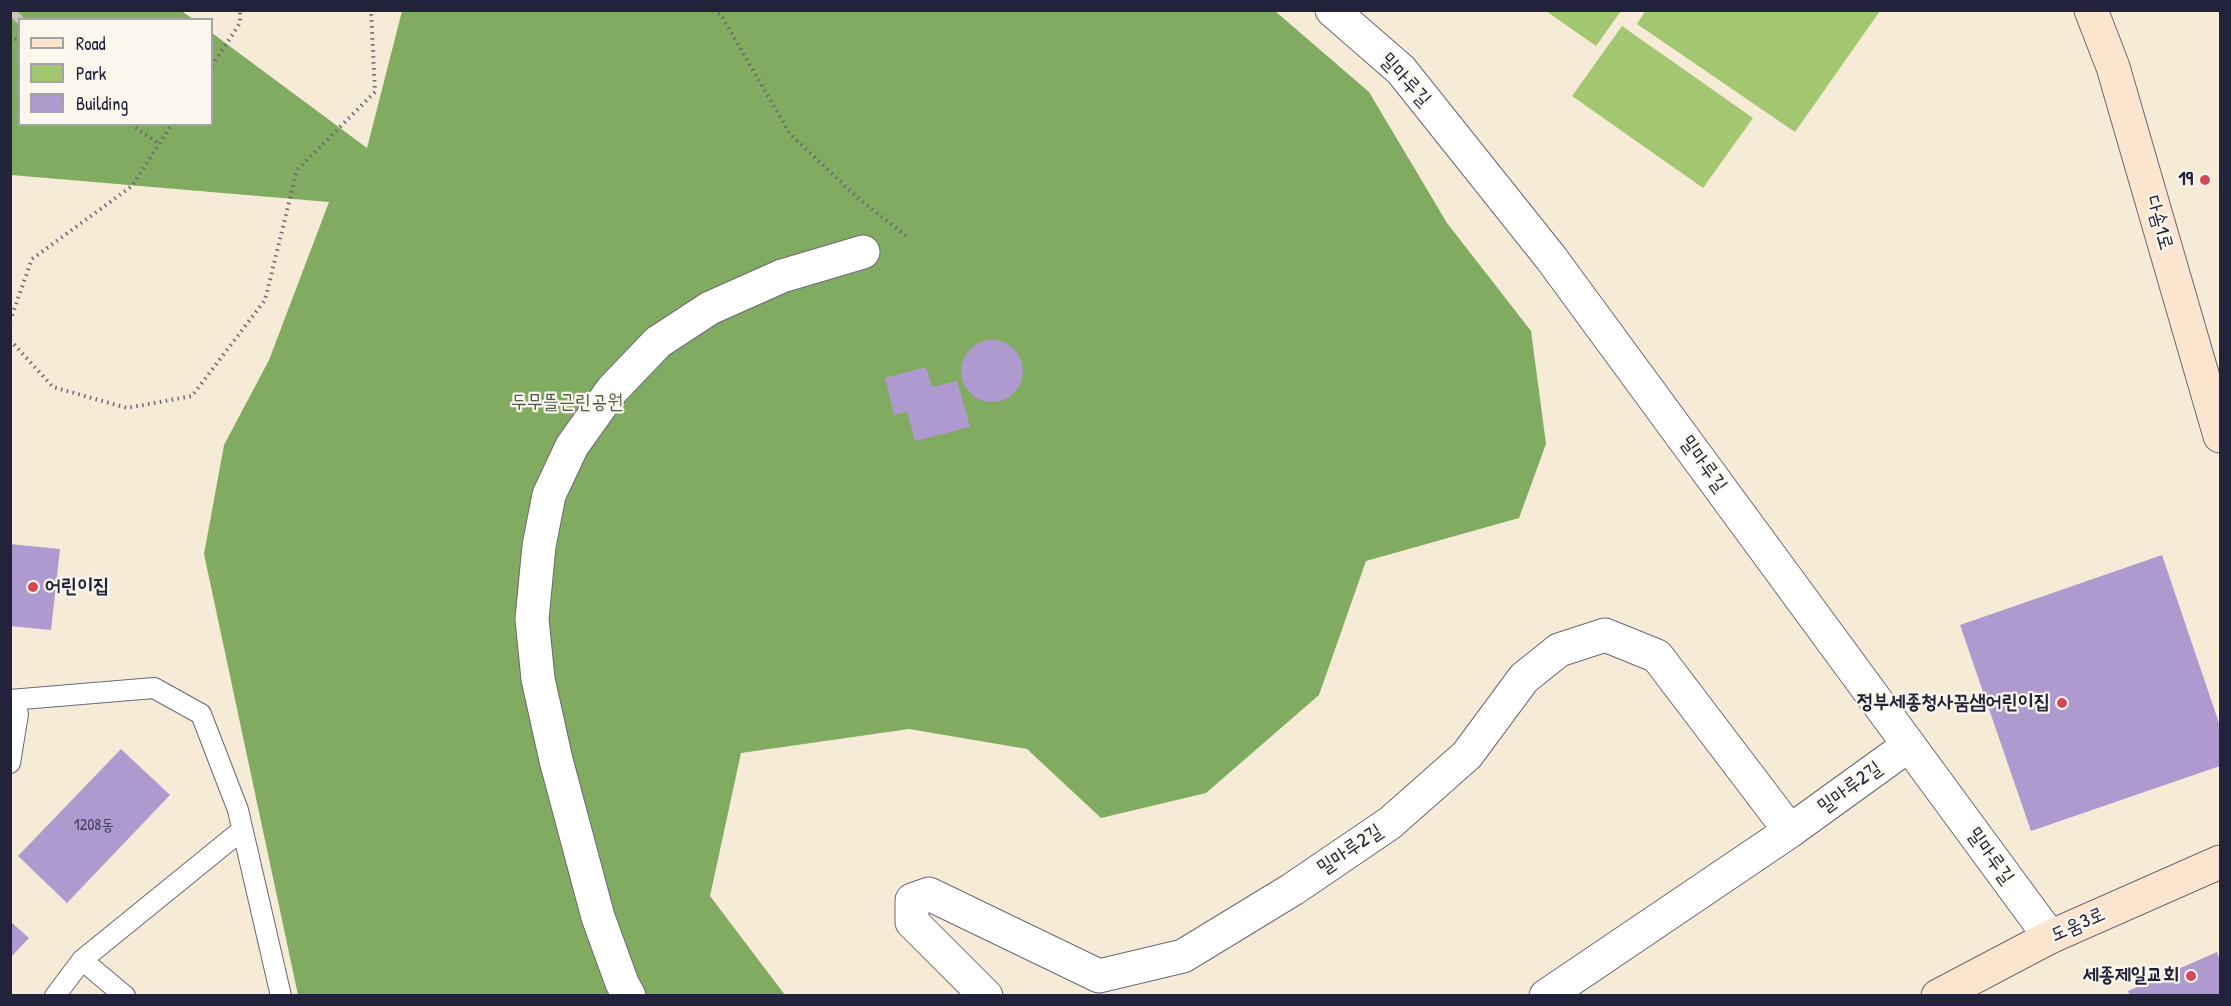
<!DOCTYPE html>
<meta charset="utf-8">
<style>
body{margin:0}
#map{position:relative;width:2231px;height:1006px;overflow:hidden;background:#f6ebd7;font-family:"Patrick Hand",sans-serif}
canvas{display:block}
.frame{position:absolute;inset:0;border:12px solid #22223b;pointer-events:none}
.legend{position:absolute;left:18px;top:18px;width:195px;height:108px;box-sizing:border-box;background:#fbf7ec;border:2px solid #a4a2a5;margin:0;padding:8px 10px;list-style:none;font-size:18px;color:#22223b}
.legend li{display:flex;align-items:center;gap:12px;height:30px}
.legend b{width:30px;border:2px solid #a4a2a5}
</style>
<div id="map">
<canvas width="2231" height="1006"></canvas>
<div class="frame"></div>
<ul class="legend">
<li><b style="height:8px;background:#fbe5cf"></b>Road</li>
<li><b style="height:16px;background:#a3c670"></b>Park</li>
<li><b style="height:16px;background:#af9acf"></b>Building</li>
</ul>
</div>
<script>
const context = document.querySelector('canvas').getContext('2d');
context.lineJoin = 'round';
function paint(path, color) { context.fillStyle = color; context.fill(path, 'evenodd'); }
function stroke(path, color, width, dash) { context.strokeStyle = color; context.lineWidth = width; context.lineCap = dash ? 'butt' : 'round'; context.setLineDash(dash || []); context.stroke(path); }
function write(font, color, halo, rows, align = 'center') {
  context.font = font + ' "Patrick Hand","Poor Story",sans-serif'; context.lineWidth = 4.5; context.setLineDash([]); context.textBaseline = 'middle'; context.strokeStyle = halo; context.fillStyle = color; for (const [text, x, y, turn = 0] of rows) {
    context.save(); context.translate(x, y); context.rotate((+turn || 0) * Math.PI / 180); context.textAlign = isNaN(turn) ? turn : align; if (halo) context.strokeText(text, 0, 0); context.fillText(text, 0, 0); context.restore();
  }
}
const green = new Path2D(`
 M1646,10h234v1l-85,121 -158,-108z
 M1546,11h75l-25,35z
 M1622,26l131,92 -50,70 -131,-92z`);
const forest = new Path2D(`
 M180,10l13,9 -173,1v104h192v-91l155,115 35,-137h873l94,81 78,131 84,108 15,113 -27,74 -153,43 -47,134 -113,98 -105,25 -74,-69 -118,-20 -168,24 -31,143 75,99h-487l-94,-441 20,-109 45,-85 60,-158 -318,-27 -1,-164z`);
const building = new Path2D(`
 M961 371a31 31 0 1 1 62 0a31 31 0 1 1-62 0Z
 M926,367l6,20 25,-6 13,46 -55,14 -8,-29 -13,3 -9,-37z
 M10,544l50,5 -9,81 -41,-4z
 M2162,555l58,171v40l-189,65 -71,-206z
 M121,749l49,46 -103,108 -49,-47z
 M10,921l19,17 -19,20z
 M2217,952l3,9v35h-90l-2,-5z`);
const secondaryTunnel = new Path2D(`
 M10,16l6,-6`);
const path = new Path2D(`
 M713,10l8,5 69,119 69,65 50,39
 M10,35l10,8
 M212,66l28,-43v-13
 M131,124l28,20
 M10,321l22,-62 100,-73 40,-62
 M10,340l43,47 74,21 65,-12 73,-96 32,-130 78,-78 -4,-82`);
const lane = new Path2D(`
 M10,700l144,-12 47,26 37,96 43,186
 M10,702l8,12 -8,49
 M82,960l43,36
 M55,996l27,-36 160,-130`);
const street = new Path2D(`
 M1332,10l69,60 150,188 499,679
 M629,996l-7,-13 -24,-66 -42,-157 -18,-81 -6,-60 7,-73 10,-51 23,-49 40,-56 46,-48 52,-34 72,-32 81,-24
 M986,996l-74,-74v-22l17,-6 170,82 84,-20 110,-67 97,-66 77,-68 57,-77 35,-28 46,-15 52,21 133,175
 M1546,996l244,-165 119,-86`);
const secondary = new Path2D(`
 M2091,10l22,57 107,369
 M1938,996l112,-59 170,-75`);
const markers = [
 [2205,180,6,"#d1495b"],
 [33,587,6,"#d1495b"],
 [2062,703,6,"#d1495b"],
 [2191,976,6,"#d1495b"]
];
const numberNames = [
 ["1208동",94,826]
];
const streetNames = [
 ["밀마루길",1405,80,47],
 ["다솜1로",2159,223,74],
 ["밀마루길",1703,464,54],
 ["밀마루2길",1850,788,-36],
 ["밀마루2길",1350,850,-34],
 ["밀마루길",1990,856,54],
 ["도움3로",2078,925,-24]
];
const poiNames = [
 ["19",2193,180],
 ["어린이집",45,587,"left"],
 ["정부세종청사꿈샘어린이집",2050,703],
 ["세종제일교회",2179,976]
];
const parkNames = [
 ["두무뜰근린공원",567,403]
];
paint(green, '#a3c670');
paint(forest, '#82ab62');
paint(building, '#af9acf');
stroke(secondaryTunnel, '#ccc3b8', 33, [33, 16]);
stroke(lane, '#6c6872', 22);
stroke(street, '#6c6872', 35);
stroke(secondary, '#6c6872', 35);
stroke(path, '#6c6872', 4, [1.5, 4.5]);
stroke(lane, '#fff', 20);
stroke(street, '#fff', 33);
stroke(secondary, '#fbe5cf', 33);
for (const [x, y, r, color] of markers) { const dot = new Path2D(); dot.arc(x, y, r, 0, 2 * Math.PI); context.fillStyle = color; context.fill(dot); stroke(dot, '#fbf7ec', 2); }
write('16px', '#454060', null, numberNames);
write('20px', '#22223b', '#fbf7ec', streetNames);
write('bold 20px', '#22223b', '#fbf7ec', poiNames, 'right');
write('20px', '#4f5b4e', '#fbf7ec', parkNames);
</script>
